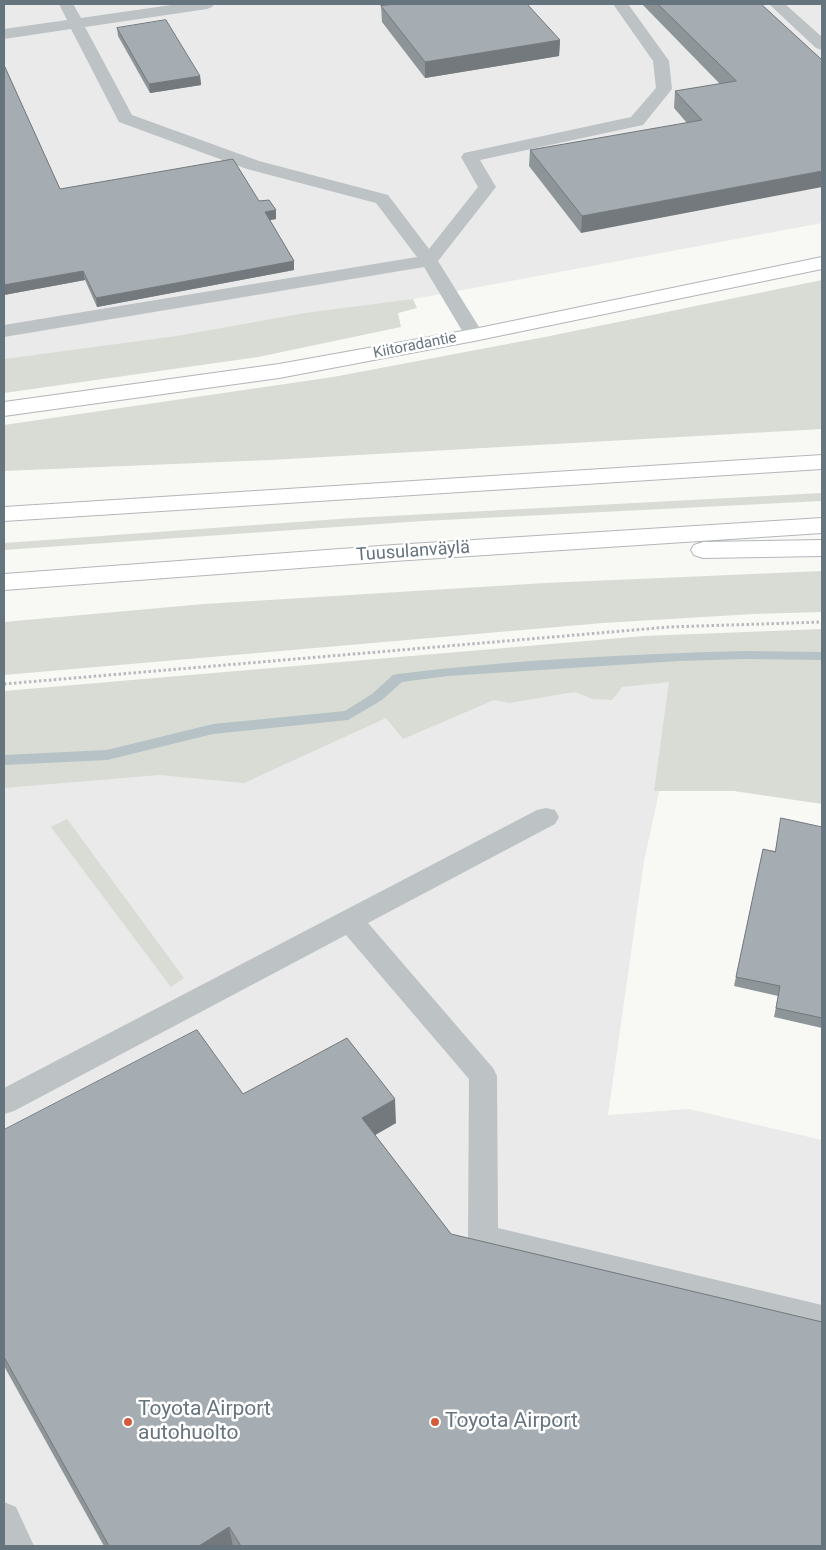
<!DOCTYPE html>
<meta charset="utf-8">
<style>
body{margin:0}
#map{position:relative;width:826px;height:1550px;overflow:hidden;background:#f8f8f5;font-family:Roboto,sans-serif}
canvas{display:block}
.frame{position:absolute;inset:0;border:5px solid #66747d;pointer-events:none}
</style>
<div id="map">
<canvas width="826" height="1550"></canvas>
<div class="frame"></div>
</div>
<script>
const context = document.querySelector('canvas').getContext('2d');
context.lineJoin = 'round';
function paint(path, color) { context.fillStyle = color; context.fill(path, 'evenodd'); }
function stroke(path, color, width, dash) { context.strokeStyle = color; context.lineWidth = width; context.lineCap = dash ? 'butt' : 'round'; context.setLineDash(dash || []); context.stroke(path); }
function write(font, color, halo, rows, align = 'center') {
  context.font = font + ' Roboto,sans-serif'; context.lineWidth = 5; context.setLineDash([]); context.textBaseline = 'middle'; context.strokeStyle = halo; context.fillStyle = color; for (const [text, x, y, turn = 0] of rows) {
    context.save(); context.translate(x, y); context.rotate((+turn || 0) * Math.PI / 180); context.textAlign = isNaN(turn) ? turn : align; if (halo) context.strokeText(text, 0, 0); context.fillText(text, 0, 0); context.restore();
  }
}
const built = new Path2D(`
 M4,4h818v219l-397,74 -233,39 -188,23z
 M686,670l-42,191 -36,254 81,-6 133,31v406h-818v-825z`);
const green = new Path2D(`
 M822,280v149l-552,31 -266,11v-46l329,-48 217,-41z
 M413,299l4,9 -19,5 3,14 -143,30 -254,36v-34l173,-23 128,-23z
 M822,493v8l-399,20 -419,29v-7l349,-25z
 M822,571v41l-69,2 -150,9 -599,52v-53l200,-18 341,-21z
 M822,629v175l-88,-13h-80l15,-109 -47,5 -10,13 -19,-1 -19,-7 -65,11 -15,-3 -91,39 -17,-21 -142,65 -85,-8 -155,13v-97l640,-55z
 M67,819l117,159 -13,9 -120,-160z`);
const stream = new Path2D(`
 M744,651l78,1v8l-78,-1 -65,2 -231,15 -46,6 -20,18 -34,20 -135,14 -106,26 -103,5v-10l103,-5 106,-26 132,-13 27,-17 21,-19 5,-1c114,-14 231,-20 346,-23z`);
const path = new Path2D(`
 M4,684l665,-57 153,-5`);
const service = new Path2D(`
 M59,4h14l8,14 97,-14h36l-2,3 -5,2 -122,18 47,88 127,46 129,34 41,54 49,-62 -17,-30 3,-4 167,-36 25,-29 -3,-27 -40,-57h15l39,54 2,3 3,28 -29,36 -163,35 16,27 -58,74 46,74 -3,4 -7,2 -7,-2 -43,-72 -420,70v-12l413,-68 -41,-54 -129,-34 -128,-47 -48,-93 -67,10v-10l63,-9z
 M769,4h16l37,33v13l-6,-2z
 M546,808l9,2 4,7 -4,7 -187,99 125,145 4,8 1,152 324,77v30l-350,-87 -4,-10 1,-159 -123,-144 -332,176 -10,3v-26l533,-278z
 M4,1502l12,5 18,39h-30z`);
const secondary = new Path2D(`
 M822,257v12l-348,72 -195,37 -275,38v-14l275,-38 195,-35z`);
const motorway = new Path2D(`
 M822,455v14l-818,52v-14z
 M822,518v15l-428,28 -390,29v-16l390,-29z
 M822,540v16l-119,2 -9,-3 -3,-5 3,-5 9,-3z`);
const wall = new Path2D(`
 M642,4h119l61,56 -241,173 -52,-67 1,-16 157,-27 -13,-15 1,-17 45,-7z
 M381,6l179,34 -1,16 -134,22 -43,-56z
 M117,28l83,48 1,9 -51,8 -32,-57z
 M4,65l56,124 199,12 17,9v9l-6,1 24,41v9l-197,37 -12,-27 -81,15z
 M822,827v201l-48,-11 4,-21 -44,-10 29,-137 12,2z
 M243,1094l153,29 -21,12 76,99 371,312h-718l-100,-180v-236z`);
const shadedWall = new Path2D(`
 M560,40l-1,16 -134,22v-16z
 M200,76l1,9 -51,8 -1,-9z
 M822,171v16l-241,46 1,-17z
 M276,210v9l-10,2 -1,-9z
 M294,261v9l-197,37 -1,-9z
 M83,271l2,9 -81,15v-10z
 M395,1099l1,24 -33,19 -1,-24z
 M229,1527l4,19h-34z`);
const building = new Path2D(`
 M397,4h130l33,36 -135,22 -44,-56z
 M658,4h103l61,56v111l-240,45 -52,-66 172,-30 -27,-29 61,-10z
 M166,20l34,56 -51,8 -32,-56z
 M4,65l56,124 173,-30 26,42 10,-1 7,10 -11,2 29,49 -198,37 -13,-27 -79,14z
 M781,818l41,9v191l-46,-10 4,-22 -44,-9 27,-128 12,3z
 M197,1030l46,64 104,-56 48,61 -33,19 89,116 371,88v224h-581l-12,-19 -30,19h-90l-105,-189v-227z`);
const markers = [
 [128,1422,5,"#d35b3a"],
 [435,1422,5,"#d35b3a"]
];
const farStreetnames = [
 ["Kiitoradantie",415,346,-11]
];
const streetNames = [
 ["Tuusulanväylä",413,552,-4]
];
const nearPoinames = [
 ["Toyota Airport",138,1410],
 ["autohuolto",138,1434],
 ["Toyota Airport",445,1422]
];
paint(built, '#e9eae9');
paint(green, '#d8dcd5');
paint(stream, '#b6c2c5');
stroke(secondary, '#b0b6ba', 2);
stroke(motorway, '#b3b7ba', 2);
stroke(path, '#b8bbbe', 3, [2.5, 2.5]);
paint(service, '#bdc2c5');
paint(secondary, '#fff');
paint(motorway, '#fff');
paint(wall, '#8e9599');
paint(shadedWall, '#74797d');
paint(building, '#a5adb2');
stroke(building, '#74797d', 1);
for (const [x, y, r, color] of markers) { const dot = new Path2D(); dot.arc(x, y, r, 0, 2 * Math.PI); context.fillStyle = color; context.fill(dot); stroke(dot, '#fff', 2); }
write('15px', '#66747d', '#fff', farStreetnames);
write('18px', '#66747d', '#fff', streetNames);
write('21px', '#66747d', '#fff', nearPoinames, 'left');
</script>
